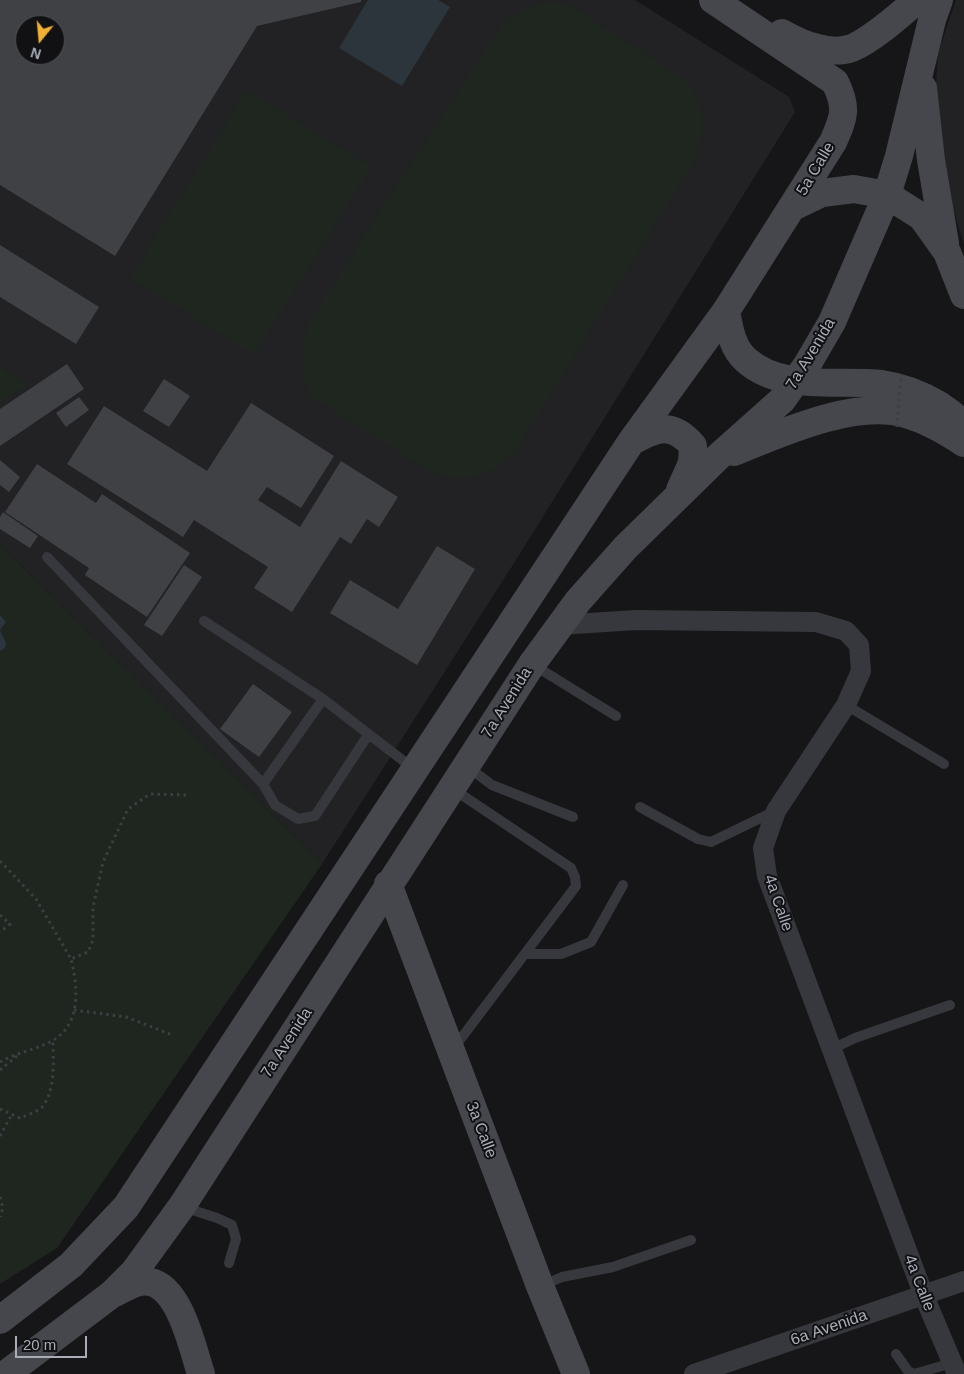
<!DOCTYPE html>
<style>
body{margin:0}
#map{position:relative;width:964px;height:1374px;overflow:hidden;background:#161618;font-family:Helvetica,sans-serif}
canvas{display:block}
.north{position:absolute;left:15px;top:15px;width:50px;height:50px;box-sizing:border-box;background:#111113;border:1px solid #4d4f55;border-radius:50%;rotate:197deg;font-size:14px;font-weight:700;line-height:20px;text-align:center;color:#a8adb8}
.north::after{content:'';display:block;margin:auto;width:18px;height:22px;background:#f2b134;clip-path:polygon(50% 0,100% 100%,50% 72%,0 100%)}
.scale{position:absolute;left:15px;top:1336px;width:72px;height:22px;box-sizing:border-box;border:2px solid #a8adb8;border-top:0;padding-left:6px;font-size:15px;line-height:18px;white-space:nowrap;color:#a8adb8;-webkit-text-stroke:4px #111113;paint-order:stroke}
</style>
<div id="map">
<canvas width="964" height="1374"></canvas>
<div class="north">N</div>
<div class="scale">20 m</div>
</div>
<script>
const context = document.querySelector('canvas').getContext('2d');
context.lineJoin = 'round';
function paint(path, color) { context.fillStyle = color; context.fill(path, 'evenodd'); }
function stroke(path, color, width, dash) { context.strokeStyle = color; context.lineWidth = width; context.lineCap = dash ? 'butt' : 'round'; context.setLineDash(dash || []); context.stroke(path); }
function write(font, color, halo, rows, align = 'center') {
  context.font = font + ' Helvetica,sans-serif'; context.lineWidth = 4; context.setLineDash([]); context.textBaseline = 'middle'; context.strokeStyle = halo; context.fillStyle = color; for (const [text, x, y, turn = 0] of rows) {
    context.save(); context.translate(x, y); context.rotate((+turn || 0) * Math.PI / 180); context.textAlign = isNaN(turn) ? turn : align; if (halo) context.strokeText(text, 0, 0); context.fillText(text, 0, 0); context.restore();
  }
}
const built = new Path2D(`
 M0,0h635l154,97 6,15 -279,448 -194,304 -322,-320v-141l26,-17 -26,-20zM25,25h30v30h-30z
 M956,0h8v244l-17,-54 -12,-88 3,-49z`);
const green = new Path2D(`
 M553,1l20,6 109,71c24,25 24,49 13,81l-183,298c-30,23 -45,25 -82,15l-120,-76c-10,-26 -11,-50 0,-76l191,-294c18,-15 29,-21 52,-25z
 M247,90l124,77 -117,188 -124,-77z
 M0,366l27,20 -27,17z
 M0,544l322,320 -265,384 -57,36z`);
const water = new Path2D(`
 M368,0h70l12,7 -48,79 -63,-38z
 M0,615l6,7 -6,8 6,13 -1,5 -5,3z`);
const building = new Path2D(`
 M0,0h361v2l-104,24 -142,230 -115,-71zM25,25h30v30h-30z
 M0,245l99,62 -23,37 -76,-47z
 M67,364l17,25 -84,57v-37z
 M164,379l26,17 -21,31 -26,-16z
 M79,397l10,13 -23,17 -10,-14z
 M251,403l83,53 -33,52 -34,-21 -9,13 42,27 41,-66 57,36 -19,30 -12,-8 -16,25 -11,-7 -48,75 -38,-24 14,-21 -74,-47 -11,17 -116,-73 37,-58 103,65z
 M0,460l20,17 -11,15 -9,-7z
 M37,464l59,39 6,-9 88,59 -43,64 -62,-42 4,-7 -84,-56z
 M3,512l35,24 -8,12 -30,-19v-12z
 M437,546l38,23 -58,96 -87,-52 20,-33 48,29z
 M184,565l18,12 -40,59 -18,-11z
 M253,684l39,28 -33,45 -39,-28z`);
const path = new Path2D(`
 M0,861l36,38 35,60 17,-7 5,-12v-33l10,-45 25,-53 22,-15 38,1
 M0,915l10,9 -10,8
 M74,1010l52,7 44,17
 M0,1062c16,-9 34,-12 50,-20 32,-16 28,-55 21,-83
 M0,1070l17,-14
 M0,1109l20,9c7,-3 17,-6 22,-11 14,-16 11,-46 11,-66
 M0,1136l12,-22
 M0,1197l3,11 -3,9`);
const lane = new Path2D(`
 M47,557l216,227
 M204,621l119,78 91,70
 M532,664l84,52
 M323,699l-60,85 12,21 23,14 17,-3 53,-81
 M846,705l98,59
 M468,767l24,18 81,32
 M640,807l58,32 13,3 64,-31
 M526,954h35l30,-12 32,-57
 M453,1049l123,-163 -1,-9 -4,-9 -118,-79
 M832,1049l23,-11 95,-33
 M183,1207l34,11 15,7 4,14 -7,24
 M541,1286l21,-9 51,-10 78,-27
 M896,1354l12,17 6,3 38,-11`);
const street = new Path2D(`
 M559,625l77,-5 180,2 30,9 13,14 2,26 -15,34 -70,106 -13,37 4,28 157,420 33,78
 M694,1374l270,-93`);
const secondary = new Path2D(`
 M782,33c19,11 48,23 70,15 21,-9 48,-33 65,-48
 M923,88l8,72 14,83
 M793,207l29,-14 32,-4 33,6 35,22 25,35 17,43
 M726,311c3,16 6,37 20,49 36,32 92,19 136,24 21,3 39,10 57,21 10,7 18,12 25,22
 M631,442c25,-14 41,-21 62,4l-1,17 -12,27
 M734,452c47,-19 121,-53 172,-38 21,6 40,17 58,29
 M388,884l152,402 36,88
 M115,1293c8,-4 17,-10 25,-11 38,-7 52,65 61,92
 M0,1320l71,-55 55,-58 505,-765 95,-131 107,-169c11,-25 15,-34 2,-60l-122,-82
 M6,1374l106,-80 22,-22 48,-66 350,-542 46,-63 47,-53 93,-91 64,-57 25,-35 25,-43 55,-127 12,-39 33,-136 7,-20`);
const pathBridge = new Path2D(`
 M897,427l4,-52`);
const streetNames = [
 ["5a Calle",816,169,-59],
 ["7a Avenida",811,354,-59],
 ["7a Avenida",507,703,-58],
 ["4a Calle",778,903,71],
 ["7a Avenida",287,1043,-57],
 ["3a Calle",481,1130,69],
 ["4a Calle",919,1283,69],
 ["6a Avenida",829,1328,-19]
];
paint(built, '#222225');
paint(green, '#1e261f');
paint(water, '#2c353c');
paint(building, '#404145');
stroke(path, '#3d3f44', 3, [2.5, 4]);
stroke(lane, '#37383d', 10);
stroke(street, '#37383d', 20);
stroke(secondary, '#45474d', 28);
stroke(pathBridge, '#3d3f44', 3, [2.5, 4]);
write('16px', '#a8adb8', '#111113', streetNames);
</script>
